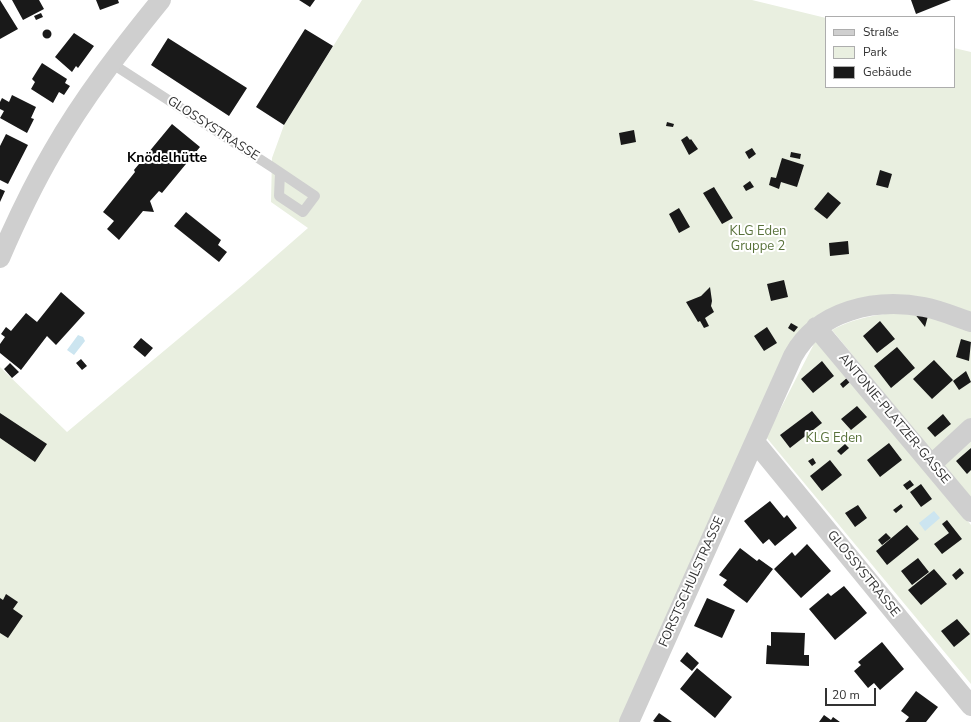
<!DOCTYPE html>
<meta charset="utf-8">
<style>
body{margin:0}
#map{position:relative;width:971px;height:722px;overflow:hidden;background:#fff;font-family:"Nunito Sans",sans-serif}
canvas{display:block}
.legend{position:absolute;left:825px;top:16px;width:130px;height:72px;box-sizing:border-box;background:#fff;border:1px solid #adadad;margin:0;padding:5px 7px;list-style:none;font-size:12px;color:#323232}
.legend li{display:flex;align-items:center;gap:8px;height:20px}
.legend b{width:20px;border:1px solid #adadad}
.scale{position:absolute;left:825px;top:688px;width:51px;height:18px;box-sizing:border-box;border:2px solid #323232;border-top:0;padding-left:5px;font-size:12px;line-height:14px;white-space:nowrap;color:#323232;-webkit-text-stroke:3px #fff;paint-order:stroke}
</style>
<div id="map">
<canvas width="971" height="722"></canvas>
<ul class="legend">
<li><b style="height:5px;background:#cfcfcf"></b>Straße</li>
<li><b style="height:11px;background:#e9efe0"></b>Park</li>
<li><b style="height:11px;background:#191919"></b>Gebäude</li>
</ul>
<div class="scale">20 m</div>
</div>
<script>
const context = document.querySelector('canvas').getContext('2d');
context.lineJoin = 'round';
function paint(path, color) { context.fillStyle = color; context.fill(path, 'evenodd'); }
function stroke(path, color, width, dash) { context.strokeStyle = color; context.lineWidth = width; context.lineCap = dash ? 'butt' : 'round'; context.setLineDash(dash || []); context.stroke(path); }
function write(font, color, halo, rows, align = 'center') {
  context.font = font + ' "Nunito Sans",sans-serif'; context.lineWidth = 4; context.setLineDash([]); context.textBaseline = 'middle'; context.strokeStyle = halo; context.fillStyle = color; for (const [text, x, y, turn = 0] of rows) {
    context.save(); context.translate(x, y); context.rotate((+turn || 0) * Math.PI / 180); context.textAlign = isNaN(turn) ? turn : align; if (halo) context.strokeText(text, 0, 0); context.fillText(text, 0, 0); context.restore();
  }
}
const green = new Path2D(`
 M362,0h390l74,18v69h128v-39l17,4v261l-16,-5 -140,11 -195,403h-620v-355l67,65 177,-148 64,-56 -37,-26 1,-44 12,-33z
 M911,311l60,19v89l-38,34 -101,-123c27,-14 49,-16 79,-19z
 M817,338l154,187v159l-205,-247z
 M971,436v64l-30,-36z`);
const water = new Path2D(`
 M78,335l5,2 2,4 -11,14 -7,-5z
 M934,511l6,7 -15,13 -6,-8z`);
const building = new Path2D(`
 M0,0l18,29 -18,10z
 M12,0h27l5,9 -21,11z
 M96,0h22l1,3 -19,7z
 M299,0h16l-5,7z
 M911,0h40l-35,14z
 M41,13l2,4 -7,3 -2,-4z
 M305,29l28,17 -49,79 -28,-18z
 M42.5 34a4.5 4.5 0 1 1 9 0a4.5 4.5 0 1 1-9 0Z
 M74,33l20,13 -16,22 -2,-2 -4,6 -17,-15z
 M168,38l79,50 -18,28 -78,-51z
 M42,63l25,16 -2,4 5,3 -6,9 -5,-3 -6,11 -22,-14 4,-7 -3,-3z
 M12,95l24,12 -5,11 3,1 -7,14 -27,-15 4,-7 -4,-2v-7l2,-4 7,4z
 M667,122l7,2 -1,3 -7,-1z
 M172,124l28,23 -38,46 -3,-2 -9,10 4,11 -11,-1 -24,29 -12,-11 7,-8 -11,-9 32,-40 -1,-2z
 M634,130l2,12 -15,3 -2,-12z
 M6,134l22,11 -20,39 -8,-4v-34z
 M687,136l3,4 1,-1 7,10 -9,6 -8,-15z
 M752,148l4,6 -7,5 -4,-7z
 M791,152l10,2 -1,5 -10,-2z
 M782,158l22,7 -7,22 -16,-5 -2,7 -10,-4 2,-8 5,1z
 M880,170l12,4 -4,14 -12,-3z
 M750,181l4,6 -8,4 -3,-5z
 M714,187l19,31 -11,6 -19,-31z
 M0,189l5,2 -5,11z
 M828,192l13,11 -14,16 -13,-10z
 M679,208l11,19 -11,6 -10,-19z
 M186,212l35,28 -3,5 9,7 -8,10 -45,-36z
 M848,241l1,13 -19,2 -1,-13z
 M784,280l4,17 -17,4 -4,-17z
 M710,287l2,14 -1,5 3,6 -9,6 4,8 -5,2 -4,-7 -2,1 -12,-20 15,-6z
 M61,292l24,21 -29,32 -9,-9 -26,34 -21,-17v-9l5,-7 -4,-3 5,-7 5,4 15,-18 11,9z
 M914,313l14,3 -3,11z
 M880,321l15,18 -18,14 -14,-17z
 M791,323l7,4 -4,5 -6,-4z
 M767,327l10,16 -13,8 -10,-15z
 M141,338l12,10 -8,9 -12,-10z
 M961,339l10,3 -2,19 -13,-4z
 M897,347l18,21 -24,20 -17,-22z
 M81,359l6,7 -5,4 -6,-7z
 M934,360l19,20 -21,19 -19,-20z
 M822,361l12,15 -21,17 -12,-14z
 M10,363l9,9 -7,6 -8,-9z
 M966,371l5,11 -12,8 -6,-9z
 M848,377l3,4 -8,7 -3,-4z
 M857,406l10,11 -16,13 -10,-11z
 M812,411l10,12 -32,25 -10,-13z
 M0,413l47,31 -12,18 -35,-24z
 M943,414l8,10 -16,13 -8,-9z
 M889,443l13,17 -22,17 -13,-17z
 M845,444l4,4 -8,7 -4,-4z
 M971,448v22l-4,4 -11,-13z
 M813,458l3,5 -4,3 -4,-5z
 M830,460l12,15 -20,16 -12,-15z
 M910,480l4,5 -7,5 -4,-5z
 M921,484l11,15 -11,8 -11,-15z
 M770,501l14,17 3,-3 10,13 -22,18 -6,-7 -6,5 -19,-23z
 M901,504l2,3 -7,6 -3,-3z
 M858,505l9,13 -12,9 -10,-14z
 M947,520l15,19 -20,15 -8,-10 15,-11 -7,-9z
 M907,525l12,14 -32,26 -11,-14z
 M886,533l5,5 -9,7 -4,-5z
 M807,544l24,27 -30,27 -27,-29 18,-17 3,4z
 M740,548l17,13 2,-2 14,10 -26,34 -24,-18 4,-5 -8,-5z
 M918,558l11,14 -17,13 -11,-14z
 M960,568l4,5 -8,7 -4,-5z
 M934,569l13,15 -26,21 -13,-15z
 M844,586l23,27 -32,27 -26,-31 19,-16 3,3z
 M6,594l12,8 -5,7 10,7 -15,22 -8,-5v-35l3,2z
 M707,598l28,12 -13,28 -28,-12z
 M957,619l13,15 -16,13 -13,-16z
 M771,632l34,1 -1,22h5v11l-43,-2 1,-19 4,1z
 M882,642l22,27 -24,21 -6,-7 -6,5 -14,-17 7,-6 -3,-3z
 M687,652l12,11 -7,8 -12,-10z
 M697,668l35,29 -17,21 -35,-29z
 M916,691l22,16 -12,15h-21l4,-5 -8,-6z
 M659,713l13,9h-17l-2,-1z
 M824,715l7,5 2,-3 7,5h-21z`);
const lane = new Path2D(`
 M111,63l161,104 43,29 -12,16 -24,-16 1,-23`);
const street = new Path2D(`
 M0,258c16,-37 33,-73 53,-107 31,-54 69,-103 108,-151
 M816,327l155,185
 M755,442l216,264
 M932,464l39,-36
 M629,722l164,-366c25,-46 82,-58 131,-49 16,3 32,10 47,15`);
const streetNames = [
 ["GLOSSYSTRASSE",213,129,33],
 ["ANTONIE-PLATZER-GASSE",894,419,50],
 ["GLOSSYSTRASSE",863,574,51],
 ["FORSTSCHULSTRASSE",692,582,-66]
];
const parkNames = [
 ["KLG Eden",758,232],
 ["Gruppe 2",758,247],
 ["KLG Eden",834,439]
];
const neighbourhoodNames = [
 ["Knödelhütte",167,159]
];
paint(green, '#e9efe0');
paint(water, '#cce5f0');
paint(building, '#191919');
stroke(lane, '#cfcfcf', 10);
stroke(street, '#cfcfcf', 20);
write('13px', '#323232', '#fff', streetNames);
write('13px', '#59723b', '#fff', parkNames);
write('bold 14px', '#000', '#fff', neighbourhoodNames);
</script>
